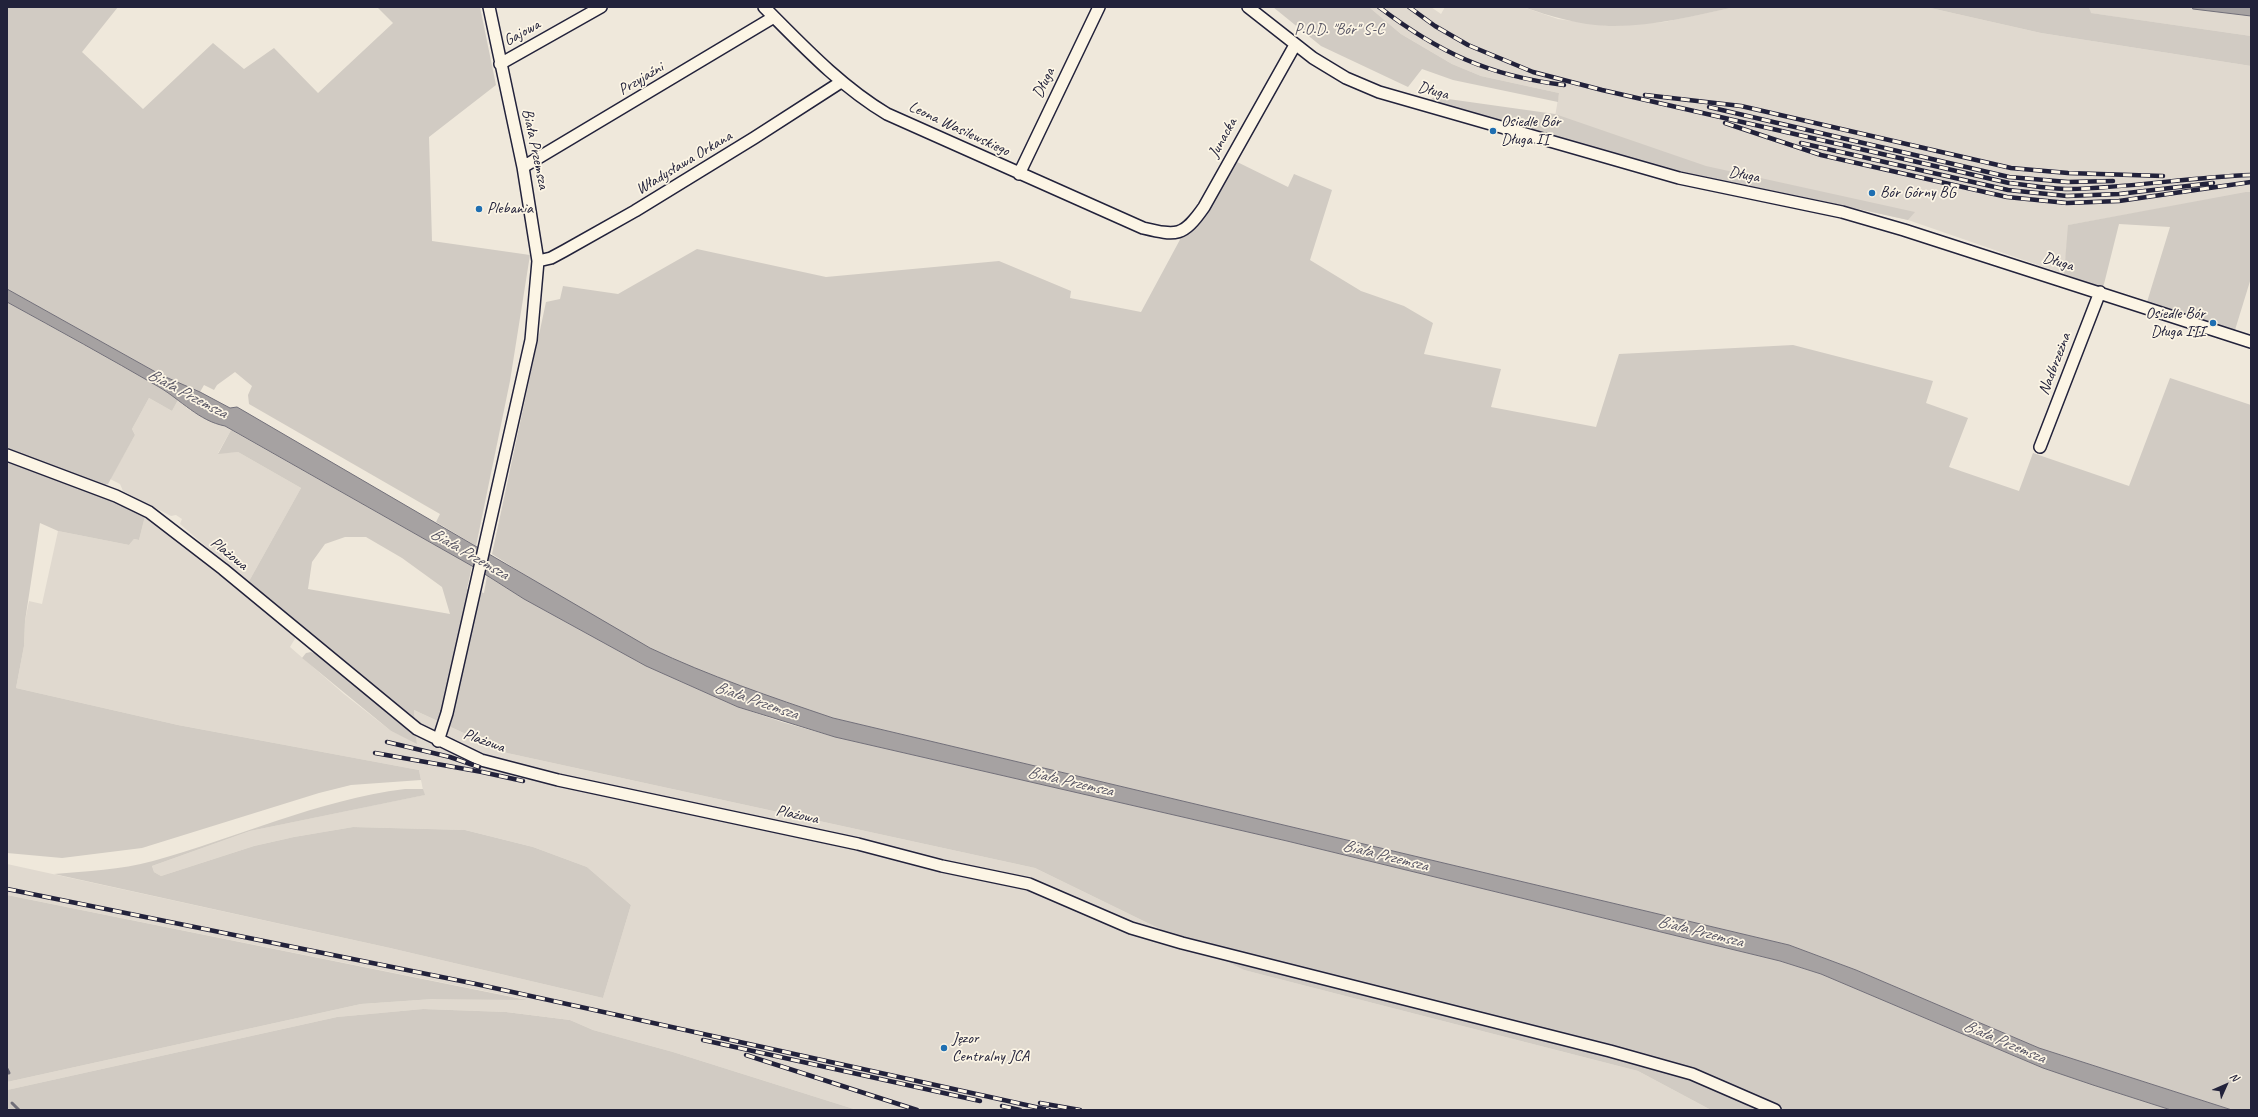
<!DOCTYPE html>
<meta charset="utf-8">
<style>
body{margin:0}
#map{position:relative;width:2258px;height:1117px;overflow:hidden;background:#efe8db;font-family:Caveat,sans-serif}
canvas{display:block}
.frame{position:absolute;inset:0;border:8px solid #22223b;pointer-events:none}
.north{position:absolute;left:2206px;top:1065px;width:40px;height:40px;-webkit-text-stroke:3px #fcf5e5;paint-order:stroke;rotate:45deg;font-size:11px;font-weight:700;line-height:16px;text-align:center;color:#22223b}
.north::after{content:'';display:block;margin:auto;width:14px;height:18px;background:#22223b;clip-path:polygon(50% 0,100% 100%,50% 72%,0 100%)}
</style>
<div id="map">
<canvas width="2258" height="1117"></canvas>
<div class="frame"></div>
<div class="north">N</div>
</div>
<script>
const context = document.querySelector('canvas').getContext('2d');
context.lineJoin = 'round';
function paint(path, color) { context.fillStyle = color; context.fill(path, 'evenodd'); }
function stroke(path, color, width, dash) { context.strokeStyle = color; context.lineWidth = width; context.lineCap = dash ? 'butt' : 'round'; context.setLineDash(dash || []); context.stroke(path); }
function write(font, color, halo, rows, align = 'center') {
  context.font = font + ' Caveat,sans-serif'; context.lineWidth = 3.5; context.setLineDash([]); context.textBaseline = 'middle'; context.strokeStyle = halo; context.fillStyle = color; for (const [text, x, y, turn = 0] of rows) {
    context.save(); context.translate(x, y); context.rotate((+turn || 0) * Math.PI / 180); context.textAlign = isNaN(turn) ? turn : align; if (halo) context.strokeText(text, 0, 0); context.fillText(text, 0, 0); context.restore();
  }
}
const built = new Path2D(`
 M1369,7h62l10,7 4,-7h78l35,12 51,7 55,-4 71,-15h191l115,26 210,33v126l-182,33 -5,49 -156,-54 -90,-20 -140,-28 -126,-37 7,-42 -78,-17 -29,-12 -51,-30z
 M2089,7h162v29l-161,-23z
 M149,398l23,13 6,-11 10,9 30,16 7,1 6,4 -13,23 20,-1 63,36 -53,95 -68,-59 2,-5 -6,-4 -5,1 -48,-25 -3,-7 -10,-5 25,-44 -3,-6z
 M145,516l27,16 124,105 -6,10 54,47 47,37 26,12 -3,-33 93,43 528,115 209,102 394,101 73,39h-854l-184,-58 -80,-22 -23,-10 -64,-8 -83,-3 -86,8 -330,73v-8l354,-78 72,-5h91l-517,-104v-31l383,84 213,50 28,-93 -44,-38 -54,-20 -68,-17 -112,-3 -59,10 -40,9 -93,30 -7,-4 -2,-6 98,-35 174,-36 -5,-25 -241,-45 -162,-37 8,-42 1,-25 4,-20 13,3 16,-73 71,14 5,-6 5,1z`);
const green = new Path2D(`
 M7,7h111l-36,45 61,57 70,-66 31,26 30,-21 44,45 75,-70 -16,-16h103l16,78 -67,52 3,104 98,14 -20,126 -34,165 -40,-24 4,-8 -191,-110 -1,-9 4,-9 -17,-14 -18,13 -3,5 -10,-5 -4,7 -39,-17 -154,-86z
 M1273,7h96l32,27 51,30 29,12 78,17 -1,9 -105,-22 -31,-11 -14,18 -87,-41z
 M1523,7h212c-41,9 -84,20 -126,19 -30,-1 -59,-10 -86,-19z
 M1926,7h163l2,6 160,23v30l-210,-33z
 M1434,97l121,17 151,52 209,46 -7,8 -90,-20 -140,-28 -248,-72z
 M1225,156l63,31 6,-13 38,16 -22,70 51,31 43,15 29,17 -9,31 77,15 -10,38 105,20 23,-73 174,-9 140,36 -7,22 42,15 -19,49 70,24 14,-38 96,33 41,-108 81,27v705h-19l-193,-62 -183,-78 -67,-25 -956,-227c-47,-16 -95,-30 -140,-50 -71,-31 -136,-73 -201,-114l54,-252 14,-3 3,-13 55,8 79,-45 129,28 173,-16 72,30 -1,7 71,14z
 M2246,192h5v86l-16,52 -88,-28 23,-75 -51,-3 -16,64 -39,-14 4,-49z
 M7,302l154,86 17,12 -6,11 -23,-13 -17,31 3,6 -27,49 -7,2 -74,-18c39,18 81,28 118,48l-6,24 -5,-1 -5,6 -71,-14 -18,-8 -15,98 -1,25 -8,42 162,37 241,45 2,10 -70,5 -32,8 -177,55 -80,10 -55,-5z
 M231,430l241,136 -5,23 17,4 3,-17 37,23 122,67 92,41 44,15 53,15 452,104 493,120 41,13 222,94 128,42h-460l-73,-39 -394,-101 -209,-102 -528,-115 -93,-43 1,12 -167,-139 53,-95 -63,-36 -20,2zM345,537h21l36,21 40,29 8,27 -142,-25 4,-27 13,-18z
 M311,652l9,4 68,57 28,21 1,10 -26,-13 -89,-73 4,-5z
 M405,789h18l2,6 -175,36 -98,35 2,6 7,4 93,-30 40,-9 59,-10 112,3 68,17 54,20 44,38 -28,93 -213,-50 -336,-74c33,-3 66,-4 99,-13 84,-23 164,-61 252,-72z
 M7,895l520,105 -94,-1 -72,5 -354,78z
 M423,1009l83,3 64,8 23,10 80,22 184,58h-850v-20l330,-73z`);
const water = new Path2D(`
 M2193,7h58v9l-58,-7z
 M7,289l154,86 39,17 30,16 7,-1 413,241c59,28 121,49 183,70l956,227 67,25 183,78 193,62h-61l-78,-25 -50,-17 -222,-94 -41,-13 -493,-120 -452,-104 -97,-30 -92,-41 -122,-67 -52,-33 -247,-140c-26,-5 -44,-26 -66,-39 -50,-29 -101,-57 -152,-85z`);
const stream = new Path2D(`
 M7,1069l2,4
 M12,1103l7,7`);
const street = new Path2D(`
 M764,7c38,38 76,79 123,107l256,114c34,8 40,9 61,-21l91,-162
 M1248,7l65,51 33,20 33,14 300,86 163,34 62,18 347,112
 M500,64l101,-57
 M523,167l251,-150
 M1019,174l80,-167
 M538,261l13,-3 13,-7 71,-40 119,-73 87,-56
 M2040,447l60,-155
 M7,455l109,41 33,16 74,57 194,160 64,31 77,20 300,64 84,22 87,18 102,44 51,15 428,108 82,23 83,36
 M438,741l9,-28 84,-373 7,-79 -15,-94 -34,-160`);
const rail = new Path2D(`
 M1379,7c59,45 110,69 185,78
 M1409,7l26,19 33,19 65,27 69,18 407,93c19,2 40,6 60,6 61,-1 121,-12 182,-14
 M1645,95l96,11 270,62 57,5 95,3
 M1709,107l300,70 59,5 45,-1
 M1725,123l96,32 186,42 60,6 52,-2 132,-19
 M1801,143l207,47 59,6 52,-2 94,-11
 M387,742l63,15 29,10
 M375,753l107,19 41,9
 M7,889l469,95 573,126
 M703,1040l277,61
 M746,1055l171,55
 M1040,1103l40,7
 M1002,1106l18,4`);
const markers = [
 [1493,131,4,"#1f6fb2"],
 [1872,193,4,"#1f6fb2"],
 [479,209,4,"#1f6fb2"],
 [2213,323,4,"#1f6fb2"],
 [944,1048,4,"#1f6fb2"]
];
const parkNames = [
 ["P.O.D. \"Bór\" S-C",1339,30]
];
const streetNames = [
 ["Gajowa",522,33,-29],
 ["Przyjaźni",641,79,-31],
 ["Długa",1044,83,-64],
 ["Długa",1433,91,15],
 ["Leona Wasilewskiego",959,129,25],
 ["Junacka",1223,138,-61],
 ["Biała Przemsza",535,149,78],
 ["Władysława Orkana",684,163,-31],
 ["Długa",1744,175,11],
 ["Długa",2058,262,17],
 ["Nadbrzeżna",2055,364,-69],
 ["Plażowa",229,554,39],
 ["Plażowa",484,741,20],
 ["Plażowa",797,815,12]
];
const poiNames = [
 ["Osiedle Bór",1501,122],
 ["Długa II",1501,140],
 ["Bór Górny BG",1880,193],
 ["Plebania",487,209],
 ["Osiedle Bór",2205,314,"right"],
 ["Długa III",2205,332,"right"],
 ["Jęzor",952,1039],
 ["Centralny JCA",952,1057]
];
const waterNames = [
 ["Biała Przemsza",187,394,28],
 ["Biała Przemsza",469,554,30],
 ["Biała Przemsza",756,701,19],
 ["Biała Przemsza",1070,782,13],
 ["Biała Przemsza",1385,856,14],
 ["Biała Przemsza",1700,932,14],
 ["Biała Przemsza",2004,1042,23]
];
paint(built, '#e0d9cf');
paint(green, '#d1cbc3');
paint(water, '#a6a2a2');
stroke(water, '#716f79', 1);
stroke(stream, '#716f79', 3);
stroke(street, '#22223b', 14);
stroke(street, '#fcf5e5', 11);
stroke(rail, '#22223b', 4.5);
stroke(rail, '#fcf5e5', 3, [9]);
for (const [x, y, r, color] of markers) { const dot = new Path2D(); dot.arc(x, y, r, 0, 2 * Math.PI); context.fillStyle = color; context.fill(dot); stroke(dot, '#fcf5e5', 1.5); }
write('16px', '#575564', '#fcf5e5', parkNames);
write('16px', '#22223b', '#fcf5e5', streetNames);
write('16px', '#22223b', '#fcf5e5', poiNames, 'left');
write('italic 17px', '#575564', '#fcf5e5', waterNames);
</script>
